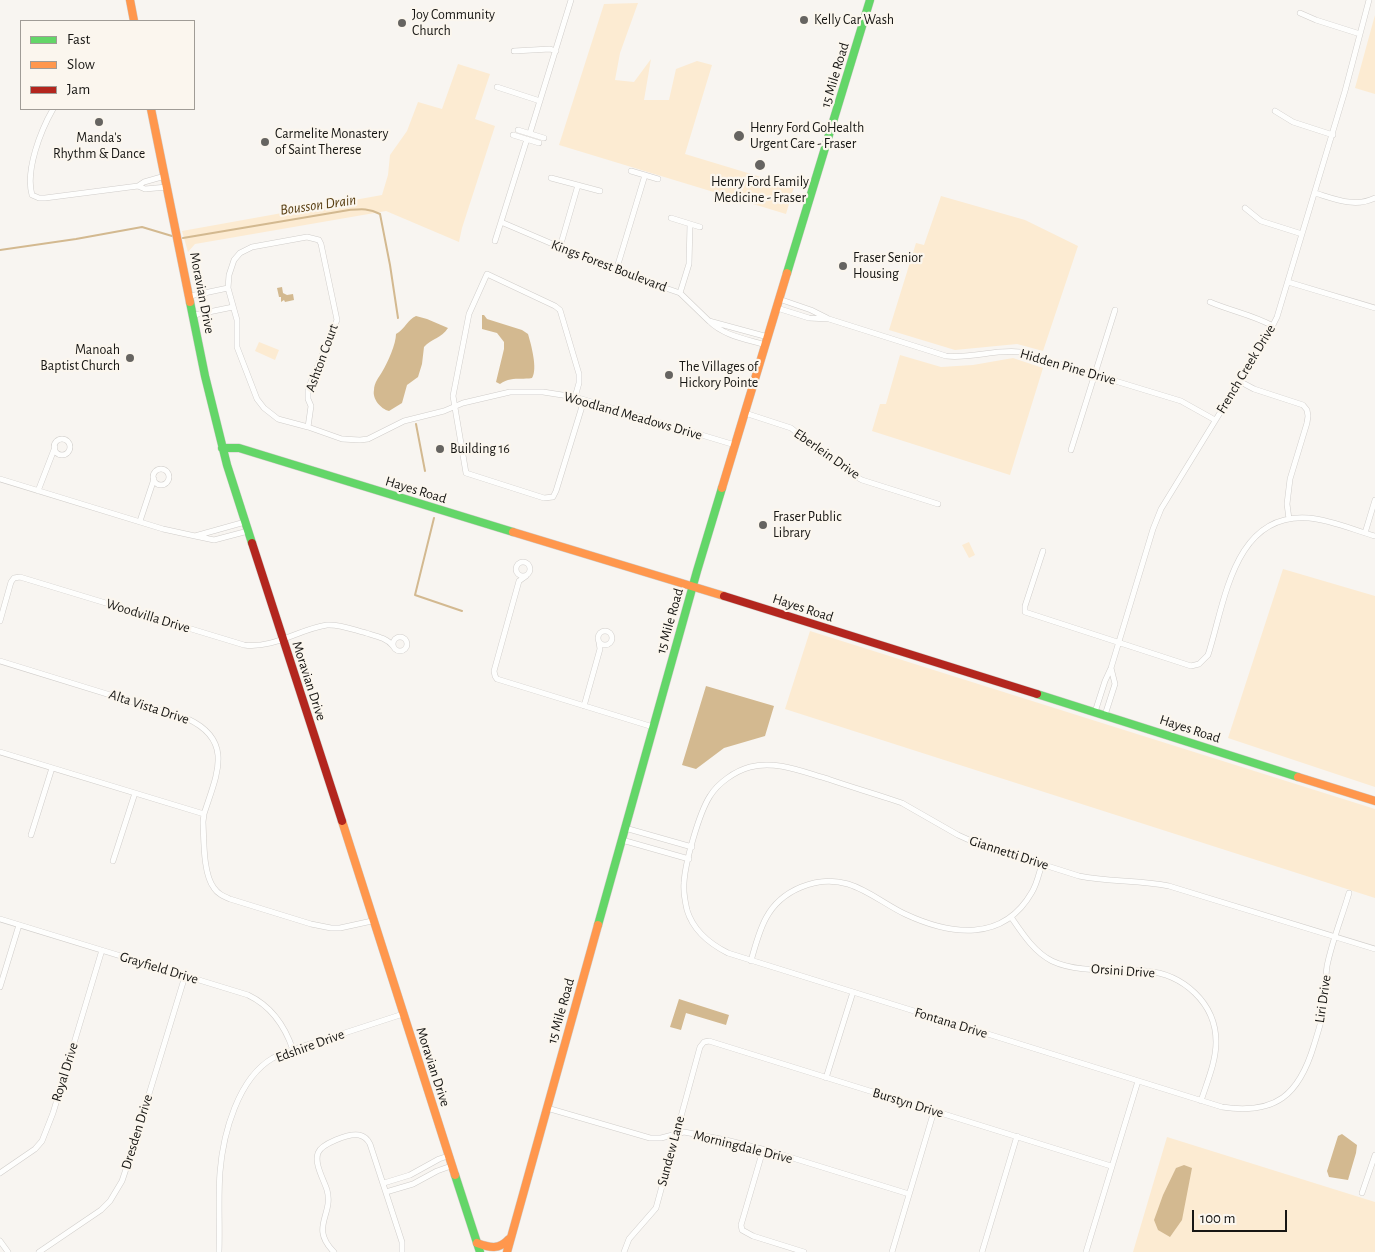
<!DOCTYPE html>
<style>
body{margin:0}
#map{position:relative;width:1375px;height:1252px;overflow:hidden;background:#f8f5f1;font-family:"Alegreya Sans",sans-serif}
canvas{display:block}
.legend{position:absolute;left:20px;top:20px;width:175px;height:90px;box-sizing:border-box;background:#fbf6ee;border:1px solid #a09c96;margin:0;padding:6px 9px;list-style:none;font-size:15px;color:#171613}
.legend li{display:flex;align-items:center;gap:10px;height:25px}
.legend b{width:25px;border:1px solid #a09c96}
.scale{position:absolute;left:1192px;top:1210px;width:95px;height:22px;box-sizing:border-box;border:2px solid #171613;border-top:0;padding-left:6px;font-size:15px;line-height:18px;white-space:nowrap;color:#171613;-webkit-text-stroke:4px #fbf6ee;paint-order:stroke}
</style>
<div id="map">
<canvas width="1375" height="1252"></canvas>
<ul class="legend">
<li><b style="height:6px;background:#63d668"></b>Fast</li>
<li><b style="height:6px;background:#ff974d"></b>Slow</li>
<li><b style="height:6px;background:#b3261e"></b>Jam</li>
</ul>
<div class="scale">100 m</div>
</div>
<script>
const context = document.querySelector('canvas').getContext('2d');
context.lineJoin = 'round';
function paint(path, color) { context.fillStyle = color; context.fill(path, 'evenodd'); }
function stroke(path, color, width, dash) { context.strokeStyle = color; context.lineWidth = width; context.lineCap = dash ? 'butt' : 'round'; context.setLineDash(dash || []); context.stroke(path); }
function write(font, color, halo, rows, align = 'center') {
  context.font = font + ' "Alegreya Sans",sans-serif'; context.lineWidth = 4.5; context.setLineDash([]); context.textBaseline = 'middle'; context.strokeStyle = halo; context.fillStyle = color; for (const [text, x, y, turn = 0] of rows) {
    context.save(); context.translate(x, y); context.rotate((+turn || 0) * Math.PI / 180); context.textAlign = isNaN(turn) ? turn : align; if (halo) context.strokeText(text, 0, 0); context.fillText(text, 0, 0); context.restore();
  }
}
const green = new Path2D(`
 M638,3l-18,50 -5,27 19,2 17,-23 -7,41h25l7,-31 21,-8 15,4 -27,89 109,33 -8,27 -227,-69 45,-141z
 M1375,15v79l-20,-6z
 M458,64l32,10 -15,45 20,7 -33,102 -3,14 -73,-31 -191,33 -7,8 -6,-21 200,-36 6,-20 2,-20 17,-24 11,-29 24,7z
 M941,196l84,24 53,26 -35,105 -26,-7 -62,6 -66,-20 27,-87 8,2z
 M259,342l20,8 -4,10 -20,-9z
 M900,355l41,12 32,-2 40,-7 30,10 -33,107 -138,-44 8,-27h6z
 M969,542l6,13 -6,3 -7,-13z
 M1283,569l92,27v191l-147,-49z
 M810,631l565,178v89l-590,-189z
 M1167,1137l208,65v50h-242z`);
const water = new Path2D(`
 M282,287l1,6 4,2 6,-1 1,6 -9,2 -1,-2 -3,2v-5h-2l-2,-9z
 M482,315h2l3,4 35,11 6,4c3,10 10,35 4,44 -12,2 -21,-2 -32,6l-4,-2 8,-33v-7l-7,-9 -15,-4z
 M416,316l11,3 21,9c-6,10 -17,11 -24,19l-2,17 -4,13 -11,8 -5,18 -13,8c-8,-2 -17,-12 -15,-21 0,-7 5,-13 8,-18 6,-10 14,-28 14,-38 9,-5 12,-15 20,-18z
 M706,686l68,20 -9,30 -41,12 -28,21 -14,-4z
 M679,999l50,16 -3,10 -40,-12 -5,17 -11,-3z
 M1342,1134l15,11 -1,8 -8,27 -19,-3 -2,-6 11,-35z
 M1184,1165l8,3 -10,52 -12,17 -12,-7 -4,-10 9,-25 13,-27z`);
const stream = new Path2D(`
 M183,238l166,-28c12,-1 20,-2 31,4l10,51 8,53
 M0,250l76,-11 66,-12 30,9
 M416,424l9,47
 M434,518l-19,77 47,16`);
const street = new Path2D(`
 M1300,13l16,7 44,14
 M514,51l36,-2 6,2
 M497,87l43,14
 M53,109c-12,21 -28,61 -21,86l7,3h6l93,-12
 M1275,111l18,11 40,13
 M518,130l26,8
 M530,133l41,-133
 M513,135l26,8
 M631,171l27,8
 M165,176l-21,6 -6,4 7,3 22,-2
 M551,178l49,13
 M1315,193c20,6 40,15 60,5
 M1245,208l16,13 41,13
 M671,218l29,9
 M501,222l115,49 64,22 29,28
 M495,241l32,-102
 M560,247l18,-62
 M616,271l29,-96
 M1288,282l87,26
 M680,293l9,-29 1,-40
 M190,296l38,-8
 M779,299l32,11 16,8
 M1210,302c21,9 43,13 63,24
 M777,308l32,10 20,1 117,37c25,3 49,-7 74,-4l161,49 34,19
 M194,315l39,-8
 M766,345c-20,-6 -42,-9 -57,-24l59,16
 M1239,381l15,8 49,16 4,5 1,6 -1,7 -17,56 -3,25 2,15
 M575,397l4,-14v-9l-19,-64 -5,-4 -68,-32 -18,40 -16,82 13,77 78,25 9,-1 3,-6 28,-91
 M745,413l46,15 55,43 16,9 76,24
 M308,427l3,-21 -3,-7v-10l29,-69 -16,-76 -2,-4 -12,-3 -55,10 -12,6 -6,7 -5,15 -1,13 9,32v27l20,52 7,9 14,11 30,8 34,12 18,1 8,-1 36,-18 40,-10 19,-8 47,-11h33l32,5 160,48
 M54 447a8 8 0 1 1 16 0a8 8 0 1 1-16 0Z
 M1071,450l44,-140
 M153 477a8 8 0 1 1 16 0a8 8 0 1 1-16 0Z
 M0,479l163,50 32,7
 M38,491l17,-44
 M140,521l14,-42
 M245,522l-50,14 19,4 34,-9
 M1365,533l10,-33
 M1043,551l-18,55v6l166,54 8,-2 9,-9c17,-52 25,-143 101,-137 22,2 45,12 66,18
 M516 569a7 7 0 1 1 14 0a7 7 0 1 1-14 0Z
 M526,576l-7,5 -25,90 1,5 2,3 156,48
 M0,621l11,-39 3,-4 6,-1 224,68c30,4 55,-16 83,-20 13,-1 27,5 39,8 10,3 21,5 27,13
 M598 638a7 7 0 1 1 14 0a7 7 0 1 1-14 0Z
 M393 644a7 7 0 1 1 14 0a7 7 0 1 1-14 0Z
 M0,661l188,58c47,22 28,57 16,95l-1,8c1,18 0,52 11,66 4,6 9,8 16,11l81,25 20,4h9l32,-7
 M584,706l16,-57 -1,-7
 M1095,712l10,-31 6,-13 42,-139 8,-20 108,-176 8,-16 68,-226 24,-91
 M1105,715l10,-31 -4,-16
 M0,752l204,62
 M625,828l67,19
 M31,835l21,-67
 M622,840l67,19
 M113,861l22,-68
 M1349,893c-7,24 -17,48 -22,73 -2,14 -1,28 -3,42 -2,12 -6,24 -10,37 -15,50 -38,70 -92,62l-494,-154c-18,-9 -35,-23 -41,-43 -2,-9 -4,-18 -3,-27 1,-20 15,-70 26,-87 8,-13 25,-25 40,-29 26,-7 53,5 78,12 20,7 41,13 62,20l12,4 56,32 20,9 101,32c30,6 60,4 90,10l206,63
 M1011,917c11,16 23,35 41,44 28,13 63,7 94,10 37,3 70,32 70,71 0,20 -9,40 -15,59
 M0,919l248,76c23,11 37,31 45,55
 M751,961c4,-15 8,-30 15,-43 15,-28 51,-43 82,-34 20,6 38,21 57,30 45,21 98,29 127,-22 5,-8 7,-19 10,-28
 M0,987l19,-62
 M826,1078l27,-86
 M547,1108l103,30h11l23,-6 42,8 44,11 139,43
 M763,1150l-22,75 1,5 11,6 51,16
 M0,1173l35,-24 7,-8 11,-28 49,-163
 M384,1183l26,-8 29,-16 9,-3
 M386,1192l27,-8 24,-13 14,-5
 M1362,1193l13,-38
 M0,1241l8,11
 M39,1252l62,-42 9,-9 12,-20 6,-18 57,-187
 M219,1252c1,-26 -1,-54 1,-80 3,-38 18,-94 53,-114 15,-8 33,-13 50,-18 27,-9 53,-17 80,-26
 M334,1252c-25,-25 0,-37 -7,-62 -3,-10 -13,-26 -9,-37 3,-9 31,-20 41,-18 5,1 9,5 11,9l32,98v10
 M624,1252l5,-13 27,-31 44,-161 4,-5 5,-1 402,125
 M892,1252l42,-141
 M982,1252l35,-116
 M1086,1252l52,-171`);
const fast = new Path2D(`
 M787,273l83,-273
 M190,302l15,74 22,89 25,78
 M222,448h17l274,84
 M1037,694l261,83
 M598,925l99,-354 25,-83
 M455,1175l25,77`);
const slow = new Path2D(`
 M130,0l4,21
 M151,109l39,193
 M722,488l65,-215
 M513,532l211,64
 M1298,777l77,24
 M342,821l113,354
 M477,1243c13,5 22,7 32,-4
 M507,1252l91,-327`);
const jam = new Path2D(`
 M252,543l90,278
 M724,596l313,98`);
const markers = [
 [804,20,5,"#666461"],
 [402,23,5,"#666461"],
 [99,122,5,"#666461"],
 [739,136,6,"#666461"],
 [265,142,5,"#666461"],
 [760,165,6,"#666461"],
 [843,266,5,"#666461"],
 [130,358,5,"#666461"],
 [669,375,5,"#666461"],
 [440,449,5,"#666461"],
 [763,525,5,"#666461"]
];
const poiNames = [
 ["Joy Community",412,15],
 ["Church",412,31],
 ["Kelly Car Wash",814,20],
 ["Henry Ford GoHealth",750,128],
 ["Urgent Care - Fraser",750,144],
 ["Carmelite Monastery",275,134],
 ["of Saint Therese",275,150],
 ["Manda's",99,138,"center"],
 ["Rhythm & Dance",99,154,"center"],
 ["Henry Ford Family",760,182,"center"],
 ["Medicine - Fraser",760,198,"center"],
 ["Fraser Senior",853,258],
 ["Housing",853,274],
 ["Manoah",120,350,"right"],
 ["Baptist Church",120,366,"right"],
 ["The Villages of",679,367],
 ["Hickory Pointe",679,383],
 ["Building 16",450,449],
 ["Fraser Public",773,517],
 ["Library",773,533]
];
const streetNames = [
 ["15 Mile Road",835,75,-73],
 ["Kings Forest Boulevard",609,266,21],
 ["Moravian Drive",202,293,79],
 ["Ashton Court",322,358,-70],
 ["Hidden Pine Drive",1068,367,16],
 ["French Creek Drive",1246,369,-59],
 ["Woodland Meadows Drive",633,416,16],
 ["Eberlein Drive",827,454,35],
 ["Hayes Road",416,490,17],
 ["Hayes Road",803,608,18],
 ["Woodvilla Drive",148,616,17],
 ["15 Mile Road",670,621,-74],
 ["Moravian Drive",309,681,72],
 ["Alta Vista Drive",149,707,18],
 ["Hayes Road",1190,729,18],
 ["Giannetti Drive",1009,853,18],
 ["Grayfield Drive",159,968,17],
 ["Orsini Drive",1123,971,4],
 ["Liri Drive",1323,999,-82],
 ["15 Mile Road",561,1011,-74],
 ["Fontana Drive",951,1023,17],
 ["Edshire Drive",310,1046,-20],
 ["Moravian Drive",433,1067,72],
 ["Royal Drive",65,1072,-73],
 ["Burstyn Drive",908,1103,17],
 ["Dresden Drive",137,1132,-73],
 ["Morningdale Drive",743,1147,14],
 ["Sundew Lane",671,1151,-75]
];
const waterNames = [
 ["Bousson Drain",318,205,-8]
];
paint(green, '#fcebd2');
paint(water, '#d3b990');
stroke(stream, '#d3b990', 2);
stroke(street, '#d0cdca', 6);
stroke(fast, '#d0cdca', 9);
stroke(slow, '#d0cdca', 9);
stroke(jam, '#d0cdca', 9);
stroke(street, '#fefefd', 5);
stroke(fast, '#63d668', 8);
stroke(slow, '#ff974d', 8);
stroke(jam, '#b3261e', 8);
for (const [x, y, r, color] of markers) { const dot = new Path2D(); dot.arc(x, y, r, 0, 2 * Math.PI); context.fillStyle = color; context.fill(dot); stroke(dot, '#fbf6ee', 2); }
write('14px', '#171613', '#fbf6ee', poiNames, 'left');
write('14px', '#171613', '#fbf6ee', streetNames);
write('italic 15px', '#583e12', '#fbf6ee', waterNames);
</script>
